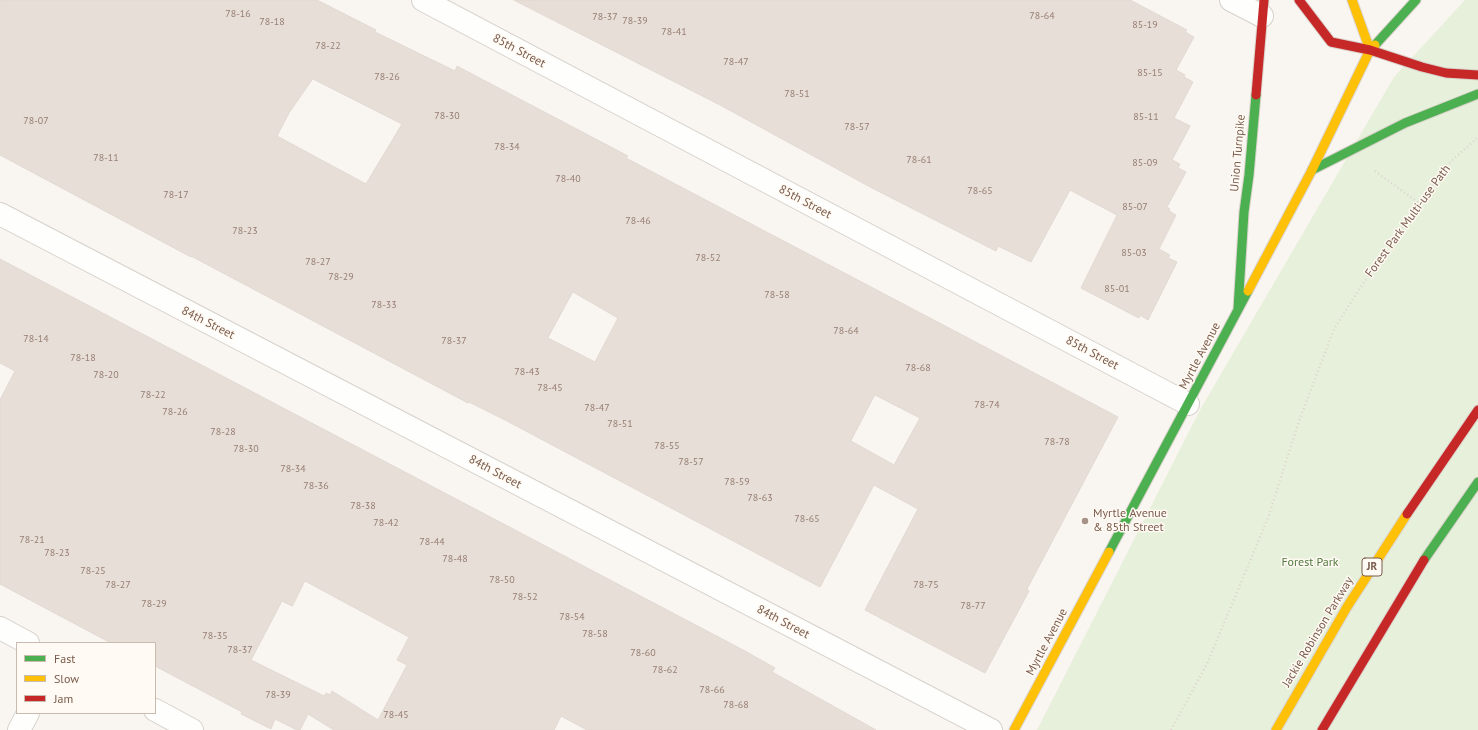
<!DOCTYPE html>
<style>
body{margin:0}
#map{position:relative;width:1478px;height:730px;overflow:hidden;background:#f9f5f0;font-family:"PT Sans",sans-serif}
canvas{display:block}
.legend{position:absolute;left:16px;top:642px;width:140px;height:72px;box-sizing:border-box;background:#fffaf3;border:1px solid #cabbb1;margin:0;padding:5px 7px;list-style:none;font-size:12px;color:#7a5c4d}
.legend li{display:flex;align-items:center;gap:8px;height:20px}
.legend b{width:20px;border:1px solid #cabbb1}
</style>
<div id="map">
<canvas width="1478" height="730"></canvas>
<ul class="legend">
<li><b style="height:5px;background:#4caf50"></b>Fast</li>
<li><b style="height:5px;background:#ffc107"></b>Slow</li>
<li><b style="height:5px;background:#c62828"></b>Jam</li>
</ul>
</div>
<script>
const context = document.querySelector('canvas').getContext('2d');
context.lineJoin = 'round';
function paint(path, color) { context.fillStyle = color; context.fill(path, 'evenodd'); }
function stroke(path, color, width, dash) { context.strokeStyle = color; context.lineWidth = width; context.lineCap = dash ? 'butt' : 'round'; context.setLineDash(dash || []); context.stroke(path); }
function write(font, color, halo, rows, align = 'center') {
  context.font = font + ' "PT Sans",sans-serif'; context.lineWidth = 3; context.setLineDash([]); context.textBaseline = 'middle'; context.strokeStyle = halo; context.fillStyle = color; for (const [text, x, y, turn = 0] of rows) {
    context.save(); context.translate(x, y); context.rotate((+turn || 0) * Math.PI / 180); context.textAlign = isNaN(turn) ? turn : align; if (halo) context.strokeText(text, 0, 0); context.fillText(text, 0, 0); context.restore();
  }
}
const green = new Path2D(`
 M1465,0h13v730h-441l163,-320 194,-333z`);
const building = new Path2D(`
 M0,0h317l59,30 -1,2 80,39 2,-5 15,8 156,82 -2,2 492,259 -91,172 2,2 -44,82 -120,-63 53,-101 -44,-24 -54,102 -313,-166 -38,-19 -1,1 -277,-147v1l-191,-102zM313,79l89,45 -36,60 -89,-48 12,-23zM573,292l45,26 -23,44 -47,-24zM875,395l45,23 -26,47 -43,-24z
 M514,0h616l57,30 -2,2 9,5 -18,33 9,5 -1,2 9,5 -19,36 16,8 -18,34 8,4 -2,4 8,4 -19,35 3,2 -1,2 7,4 -17,34 11,6 -2,3 9,4 -29,58 -8,-5 -1,3 -58,-30 36,-73 -47,-25 -39,72 -33,-16 -2,5 -124,-63 -152,-83z
 M0,259l745,392 30,17 -3,4 104,58h-289l-26,-14 -7,14h-220l-26,-16 -8,16h-3l-22,-11 -4,10 -30,-15 1,-2 -87,-46v-23h-44l-111,-59v-184l15,-29 -15,-8zM305,581l104,56 -12,23 10,5 -29,55 -46,-29 -2,4 -4,-2 -2,3 -73,-36 31,-59 10,5z`);
const path = new Path2D(`
 M1375,171l44,32
 M1171,730l36,-66 61,-146 31,-97 35,-92 24,-38 87,-124 33,-30`);
const street = new Path2D(`
 M423,0l765,404
 M1231,0l31,16
 M0,214l991,516
 M0,628l28,15
 M155,710l37,20
 M19,730l9,-17`);
const fast = new Path2D(`
 M1375,45l41,-45
 M1312,170l93,-47 73,-29
 M1238,309l6,-97 5,-37 7,-80
 M1109,552l139,-261
 M1424,560l54,-78`);
const slow = new Path2D(`
 M1352,0l18,50
 M1248,291l64,-121 58,-120 5,-5
 M1014,730l95,-178
 M1276,730l71,-123 60,-93`);
const jam = new Path2D(`
 M1299,0l32,42 39,8 52,17 24,6 32,2
 M1256,95l8,-95
 M1407,514l71,-104
 M1322,730l102,-170`);
const markers = [
 [1085,521,4,"#a69286"]
];
const numberNames = [
 ["78-16",238,14],
 ["78-64",1042,16],
 ["78-37",605,17],
 ["78-39",635,21],
 ["78-18",272,22],
 ["85-19",1145,25],
 ["78-41",674,32],
 ["78-22",328,46],
 ["78-47",736,62],
 ["85-15",1150,73],
 ["78-26",387,77],
 ["78-51",797,94],
 ["78-30",447,116],
 ["85-11",1146,117],
 ["78-07",36,121],
 ["78-57",857,127],
 ["78-34",507,147],
 ["78-11",106,158],
 ["78-61",919,160],
 ["85-09",1145,163],
 ["78-40",568,179],
 ["78-65",980,191],
 ["78-17",176,195],
 ["85-07",1135,207],
 ["78-46",638,221],
 ["78-23",245,231],
 ["85-03",1134,253],
 ["78-52",708,258],
 ["78-27",318,262],
 ["78-29",341,277],
 ["85-01",1117,289],
 ["78-58",777,295],
 ["78-33",384,305],
 ["78-64",846,331],
 ["78-14",36,339],
 ["78-37",454,341],
 ["78-18",83,358],
 ["78-68",918,368],
 ["78-43",527,372],
 ["78-20",106,375],
 ["78-45",550,388],
 ["78-22",153,395],
 ["78-74",987,405],
 ["78-47",597,408],
 ["78-26",175,412],
 ["78-51",620,424],
 ["78-28",223,432],
 ["78-78",1057,442],
 ["78-55",667,446],
 ["78-30",246,449],
 ["78-57",691,462],
 ["78-34",293,469],
 ["78-59",737,482],
 ["78-36",316,486],
 ["78-63",760,498],
 ["78-38",363,506],
 ["78-65",807,519],
 ["78-42",386,523],
 ["78-21",32,540],
 ["78-44",432,542],
 ["78-23",57,553],
 ["78-48",455,559],
 ["78-25",93,571],
 ["78-50",502,580],
 ["78-27",118,585],
 ["78-75",926,585],
 ["78-52",525,597],
 ["78-29",154,604],
 ["78-77",973,606],
 ["78-54",572,617],
 ["78-58",595,634],
 ["78-35",215,636],
 ["78-37",240,650],
 ["78-60",643,653],
 ["78-62",665,670],
 ["78-66",712,690],
 ["78-39",278,695],
 ["78-68",736,705],
 ["78-45",396,715]
];
const shields = [
 [1372,567,20]
];
const shieldNames = [
 ["JR",1372,567]
];
const streetNames = [
 ["85th Street",519,51,28],
 ["Union Turnpike",1238,153,-85],
 ["85th Street",805,202,28],
 ["Forest Park Multi-use Path",1408,221,-54],
 ["84th Street",208,323,27],
 ["85th Street",1092,353,28],
 ["Myrtle Avenue",1200,356,-62],
 ["84th Street",495,472,28],
 ["84th Street",783,622,28],
 ["Jackie Robinson Parkway",1318,632,-59],
 ["Myrtle Avenue",1047,642,-62]
];
const poiNames = [
 ["Myrtle Avenue",1093,514],
 ["& 85th Street",1093,528]
];
const parkNames = [
 ["Forest Park",1310,563]
];
paint(green, '#e7f0db');
paint(building, '#e6ded7');
stroke(building, '#e2d8d2', 1);
stroke(street, '#d7d1cb', 24);
stroke(fast, '#d9d2cb', 11);
stroke(slow, '#d9d2cb', 11);
stroke(jam, '#d9d2cb', 11);
stroke(path, '#dcd5d0', 2.5, [1, 3]);
stroke(street, '#fefefd', 22);
stroke(fast, '#4caf50', 9);
stroke(slow, '#ffc107', 9);
stroke(jam, '#c62828', 9);
for (const [x, y, r, color] of markers) { const dot = new Path2D(); dot.arc(x, y, r, 0, 2 * Math.PI); context.fillStyle = color; context.fill(dot); stroke(dot, '#fffaf3', 1.5); }
write('10px', '#977e72', null, numberNames);
for (const [x, y, w] of shields) { const box = new Path2D(); box.roundRect(x - w / 2, y - 9, w, 18, 3); context.fillStyle = '#fffaf3'; context.fill(box); stroke(box, '#7a5c4d', 1); }
write('bold 11px', '#7a5c4d', null, shieldNames);
write('12px', '#7a5c4d', '#fffaf3', streetNames);
write('12px', '#7a5c4d', '#fffaf3', poiNames, 'left');
write('12px', '#537a41', '#fffaf3', parkNames);
</script>
